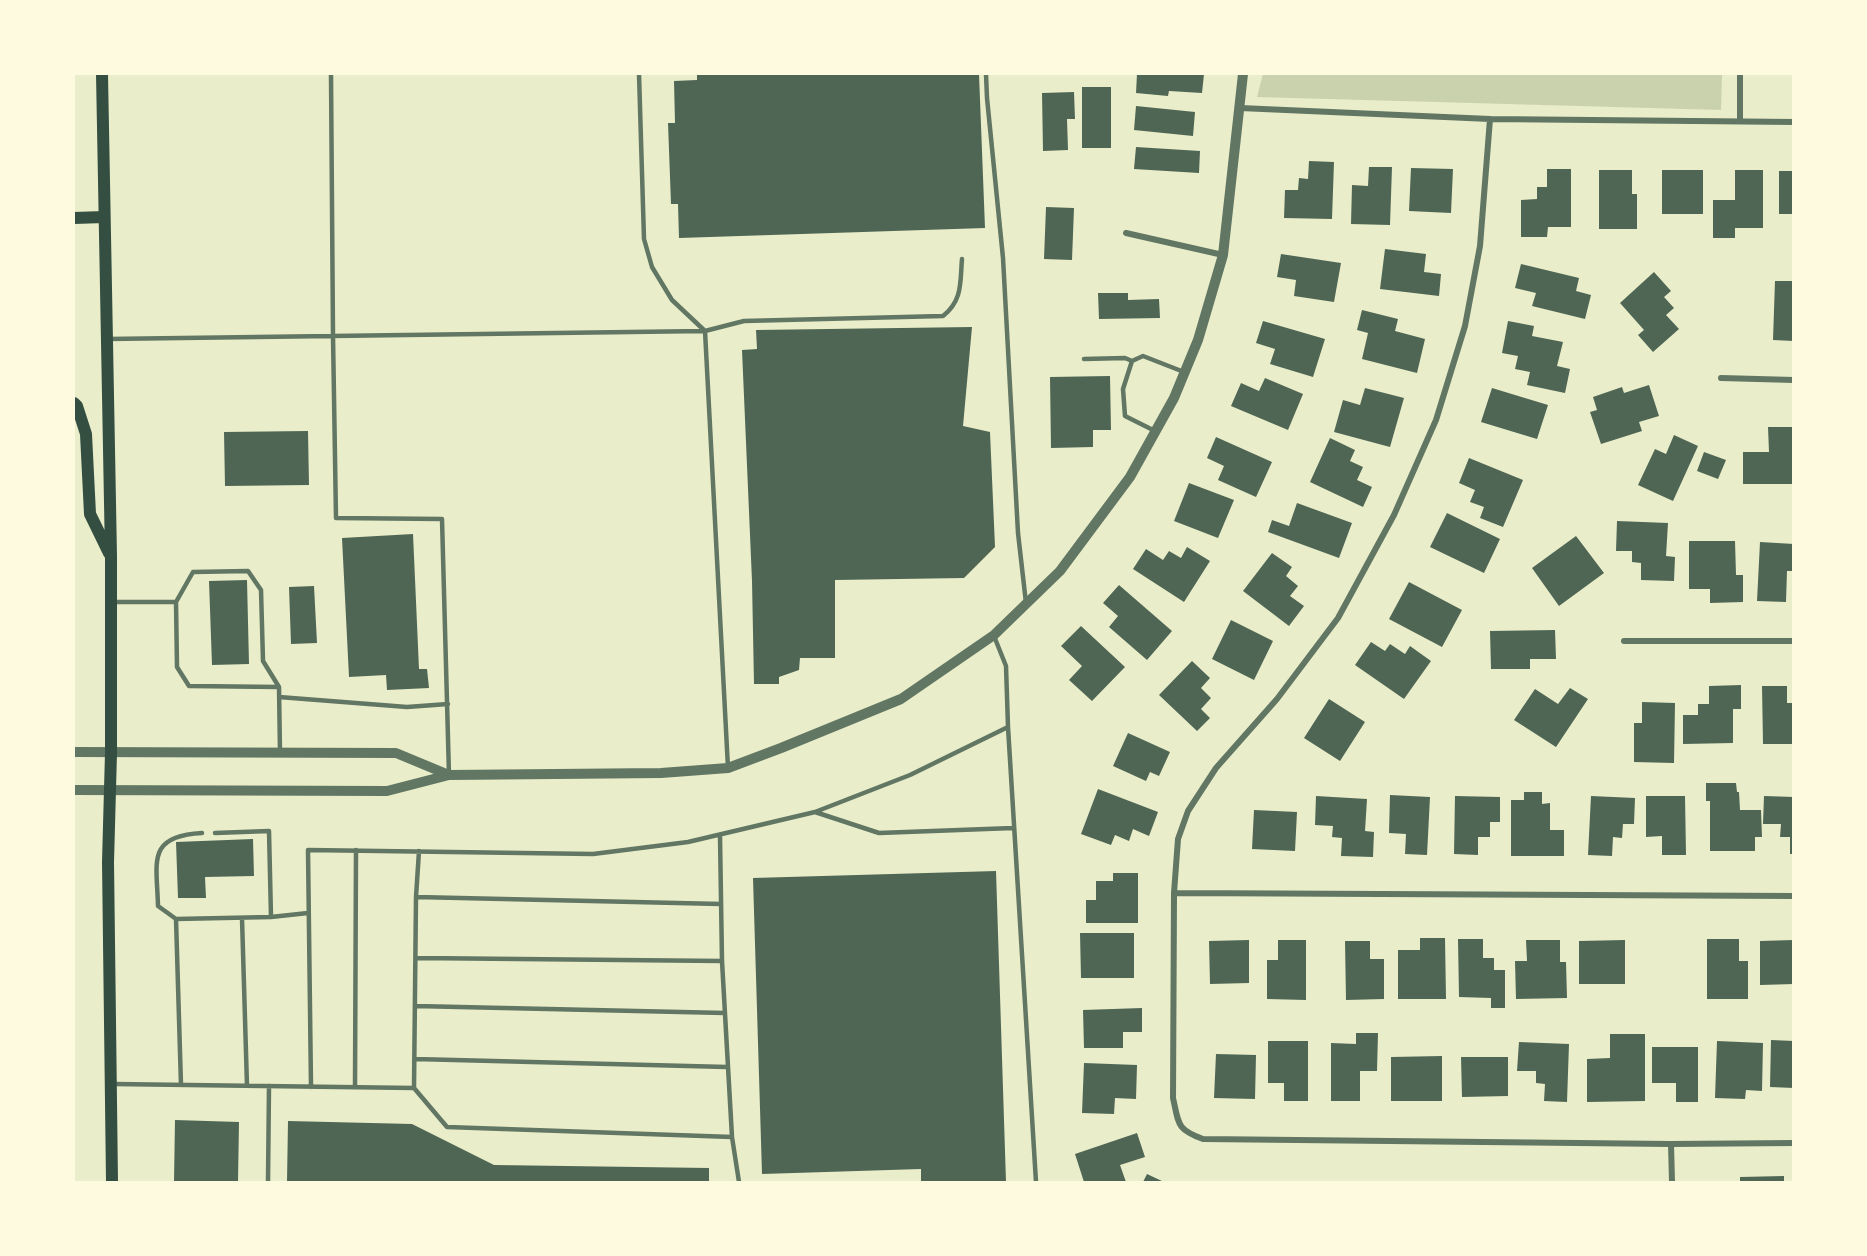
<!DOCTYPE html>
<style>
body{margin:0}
#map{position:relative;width:1867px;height:1256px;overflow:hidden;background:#e9edc9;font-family:Literata,serif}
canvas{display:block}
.frame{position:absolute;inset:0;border:75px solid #fefae0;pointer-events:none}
</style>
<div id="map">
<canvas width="1867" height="1256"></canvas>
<div class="frame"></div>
</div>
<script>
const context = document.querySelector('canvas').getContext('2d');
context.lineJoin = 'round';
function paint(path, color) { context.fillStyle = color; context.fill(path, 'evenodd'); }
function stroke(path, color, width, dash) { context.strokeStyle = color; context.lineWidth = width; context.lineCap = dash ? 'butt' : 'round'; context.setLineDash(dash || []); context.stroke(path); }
const green = new Path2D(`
 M1263,74h459l-1,36 -464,-13z`);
const building = new Path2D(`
 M697,74h282l6,154 -306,10 -1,-34h-7l-3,-81h7l-1,-42 23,-1z
 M1137,74h67l-2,19 -33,-2 -1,5 -32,-3z
 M1082,87h29v61h-29z
 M1074,92l1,27h-8l1,31 -25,1 -1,-58z
 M1136,106l59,6 -2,24 -59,-6z
 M1136,147l64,4 -1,22 -65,-4z
 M1309,161l25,1 -2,57 -48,-1 1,-28h13l1,-12 9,1z
 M1369,167h23l-2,58 -39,-1 1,-39 16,1z
 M1411,168l42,1 -2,44 -42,-2z
 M1547,169h24v58h-23l-1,10h-26v-37l16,-1v-12h10z
 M1599,170h33v24h5v35h-38z
 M1662,170h41v44h-41z
 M1735,170h28v58h-28v10h-22v-38h22z
 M1779,171h15v43h-15z
 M1046,207l28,1 -2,52 -28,-1z
 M1385,249l41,5 -2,18 17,2 -2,22 -59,-7z
 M1281,254l60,9 -7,39 -40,-6 2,-16 -19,-3z
 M1521,264l58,14 -3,13 15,4 -6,24 -53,-13 4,-13 -21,-5z
 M1654,272l17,19 -7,6 10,11 -8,7 13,14 -26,23 -15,-17 6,-5 -24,-27z
 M1775,281h19v60l-21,-1z
 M1098,293h30v7l31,-1 1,19 -61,1z
 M1362,310l36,9 -3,12 30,8 -8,34 -55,-14 6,-26 -11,-3z
 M1263,321l62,18 -12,38 -43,-13 5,-15 -19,-6z
 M1508,321l26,5 -2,10 31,6 -6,24 13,3 -5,24 -38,-8 3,-13 -15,-3 3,-13 -16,-3z
 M972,327l-9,99 27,6 5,115 -31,31 -129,2v78h-35l-1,12 -20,7v7h-25l-2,-103 -10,-231 15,-1 -1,-19z
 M1110,376l1,54h-18v17l-42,1 -1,-71z
 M1265,378l38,16 -15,36 -57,-24 10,-23 18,8z
 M1649,385l10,31 -20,6 3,9 -41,13 -11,-32 7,-2 -4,-13 29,-10 2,6z
 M1365,388l39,10 -14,49 -56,-15 9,-32 17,5z
 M1492,388l56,17 -11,34 -56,-17z
 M1768,427h26v57h-51v-32h26z
 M308,431l1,54 -84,1 -1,-54z
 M1674,435l24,11 -25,55 -35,-16 17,-36 11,5z
 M1216,437l56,25 -16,35 -38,-17 6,-14 -17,-8z
 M1330,438l25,12 -5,11 13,6 -6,13 15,7 -9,20 -53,-25z
 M1704,452l22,8 -8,19 -21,-8z
 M1469,458l54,22 -20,47 -23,-9 4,-11 -14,-5 5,-12 -16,-7z
 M1189,483l45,17 -16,38 -44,-17z
 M1297,503l55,20 -13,35 -71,-26 4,-12 17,6z
 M1447,513l53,26 -16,34 -54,-26z
 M1617,521l51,2 -2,33 9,1 -1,24 -33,-1v-17l-9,-1v-11h-16z
 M413,534l6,135h8l2,19 -42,2 -1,-15 -37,2 -7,-139z
 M1576,536l28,37 -45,33 -27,-38z
 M1689,541h46l1,34h7v27l-33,1v-14h-21z
 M1760,542l34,2v27h-7l-1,31 -29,-1z
 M1187,547l23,14 -26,41 -51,-33 13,-20 17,11 6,-9 12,7z
 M1272,553l20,14 -6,9 12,10 -8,10 14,10 -15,20 -46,-35z
 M247,580l2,84 -37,1 -3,-84z
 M1409,582l53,28 -20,37 -53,-28z
 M1119,585l53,46 -25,29 -38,-33 9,-11 -15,-13z
 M314,586l3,57 -26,1 -2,-57z
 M1231,620l42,21 -19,39 -42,-21z
 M1081,626l44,41 -33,34 -23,-21 13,-14 -21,-20z
 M1555,630l1,29h-26v10h-39l-1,-38z
 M1371,642l14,9 5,-7 15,10 5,-8 21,15 -27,38 -49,-34z
 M1192,661l18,17 -9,10 10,10 -10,11 9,9 -13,13 -38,-36z
 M1741,685v24h-8v34l-50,1v-29h15v-11h11v-18z
 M1762,686h25v17h7v41h-31z
 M1570,688l18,11 -32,48 -42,-27 21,-31 23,15z
 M1329,699l36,23 -25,39 -36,-23z
 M1642,702l33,1 -1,60 -40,-1v-39h8z
 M1128,733l42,19 -11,24 -9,-4 -4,9 -33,-15z
 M1706,783h30l1,9h2l1,18h21l1,27h-7v14h-45v-50h-4z
 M1098,789l60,23 -9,24 -16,-7 -4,12 -14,-6 -4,10 -30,-11z
 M1524,792h18v12l8,-1v27h14v26h-53v-56h13z
 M1390,795l40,2 -3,58 -22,-1 1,-20 -17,-1z
 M1316,796l51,3 -2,32 9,1 -1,25 -32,-1 1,-18 -10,-1 1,-11 -18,-1z
 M1455,796l45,1v25h-10v15h-12v18l-24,-1z
 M1591,796l44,2 -1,26h-11l-1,14 -9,-1 -1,19 -24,-1z
 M1646,796h39l1,59h-24v-19l-16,1z
 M1764,796l30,1v57h-4v-17h-10l1,-13h-18z
 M1254,810l43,2 -2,39 -43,-2z
 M253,839l1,37 -49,1 1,21h-28l-2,-56z
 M996,871l10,311h-85v-13l-159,5 -9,-296z
 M1113,873h25v50h-52v-23h10v-19h17z
 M1080,933h54v45h-53z
 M1420,938h25l1,61h-48v-49h22z
 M1458,939h25v19h11v12h11v38h-14v-10l-32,-1z
 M1707,939h32v22h9v38h-41z
 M1249,940v43l-39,1 -1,-43z
 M1278,940h28v60l-39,-1v-39h11z
 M1526,940h34v22h6l1,36 -51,1 -1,-38h12z
 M1625,940v44h-46v-43z
 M1794,940v44l-34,1v-44z
 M1345,941h25v18h14v40l-38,1z
 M1142,1008v24h-19v16h-39l-1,-38z
 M1356,1033h22l-1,38h-17v30h-29v-58l25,1z
 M1610,1034h35v67l-58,1v-43l23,-1z
 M1771,1040l23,1v47l-24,-1z
 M1268,1041h40v60h-24v-18h-16z
 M1717,1041l46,2 -1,48 -16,-1 -1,9 -30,-1z
 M1519,1042l50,2 -2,58 -23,-1 1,-17 -9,-1v-12h-19z
 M1652,1047h46v55h-22v-19h-24z
 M1216,1054l40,1 -1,44 -41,-1z
 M1442,1056v45h-51v-44z
 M1461,1057h47v39l-46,1z
 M1084,1063l53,2 -1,34 -21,-1 -1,16 -32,-1z
 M175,1120l64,2 -1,60h-64z
 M288,1121l124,3 82,41 215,3v14h-422z
 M1137,1133l8,24 -25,8 6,17h-42l-9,-28z
 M1147,1174l17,8h-21z
 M1784,1176v6h-44v-5z`);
const service = new Path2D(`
 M331,74l2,262 3,182 106,1 7,256
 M639,74l5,165 8,28 20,33 33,31 39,-10 199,-5c20,-16 17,-34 19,-57
 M986,74l1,24 16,160 15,275 8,70
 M107,339l598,-8 23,437
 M1084,359l41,-1 7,3
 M1155,431l-30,-15 -2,-27 9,-28 11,-5 41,16
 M114,602h62l17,-30 55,-1 13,19 2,71 16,26 1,66
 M176,602l1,65 12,19 90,1
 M994,636l12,30 2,61
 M279,697l128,10 41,-3
 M815,812l64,21 134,-5
 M215,833l54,-2 2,86
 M720,836l2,125 10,176
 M416,897l305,7
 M242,918l5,168
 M176,919l-18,-13c-1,-44 -12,-70 44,-73
 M417,958l305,3
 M415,1006l310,7
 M415,1059l312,8
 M113,1084l301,4 33,39 285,10 7,45
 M181,1085l-5,-166 95,-2 37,-4
 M311,1087l-3,-237 285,4 95,-12 127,-30 95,-37 98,-48 28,455
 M355,1087l1,-237
 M414,1088l2,-191 3,-46
 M268,1182l1,-96`);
const minor = new Path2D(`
 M1740,74v47
 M1240,108l250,11 304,3
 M1490,119l-10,127 -15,80 -29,94 -42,95 -56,103 -61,81 -61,69 -28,43 -10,28 -4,54 -1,205c6,26 3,31 30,41l468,5 123,-1
 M1126,233l97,22
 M1721,378l73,2
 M1624,641h170
 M1174,893l620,3
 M1671,1144l1,38`);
const tertiary = new Path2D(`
 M74,752l322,1 53,22
 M74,790l313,1 62,-16 212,-2 67,-5 53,-20 120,-49 93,-64 66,-64 70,-94 44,-79 24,-58 25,-85 20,-181`);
const secondary = new Path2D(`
 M102,74l9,482v197l-3,109 4,320
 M74,218l30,-1
 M74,403l3,3 9,28 4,80 19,39`);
paint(green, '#cad2ad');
paint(building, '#4f6655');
stroke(service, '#617663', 4.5);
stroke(minor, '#617663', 6);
stroke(tertiary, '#617663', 10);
stroke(secondary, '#344e41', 12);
</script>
